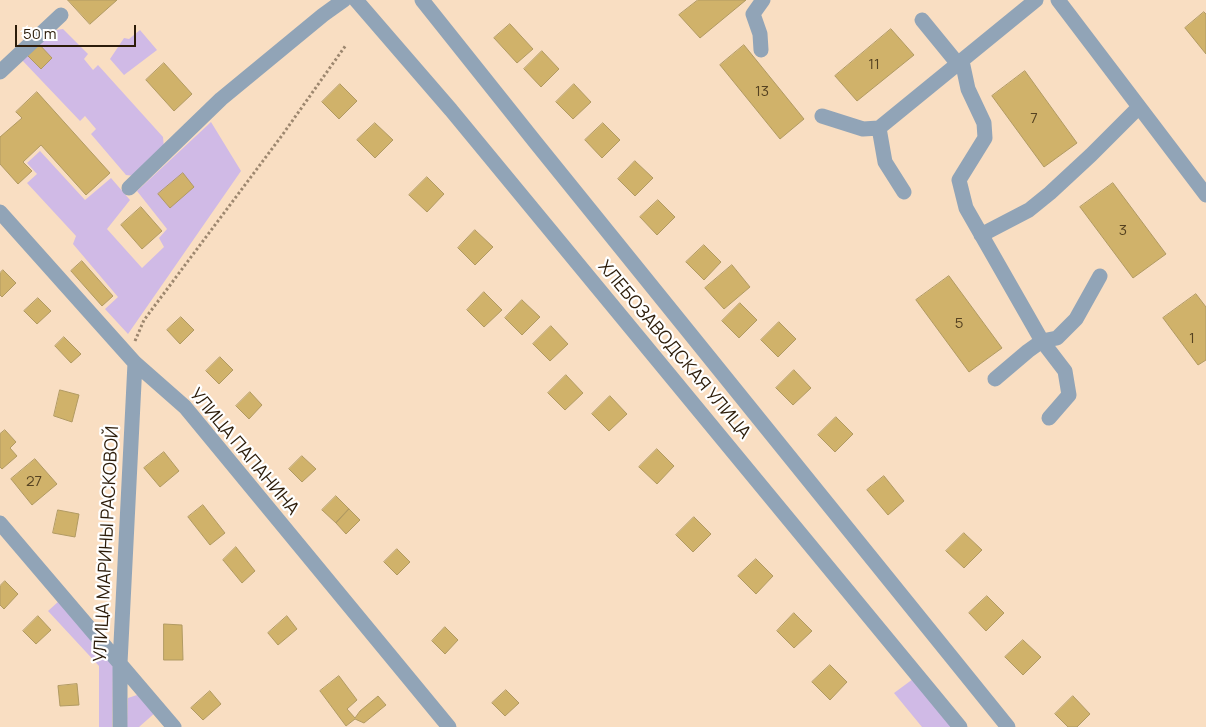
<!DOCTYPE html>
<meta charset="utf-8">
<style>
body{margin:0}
#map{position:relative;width:1206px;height:727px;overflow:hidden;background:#f9dec2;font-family:Manrope,sans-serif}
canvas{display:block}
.scale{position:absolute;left:15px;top:25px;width:121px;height:22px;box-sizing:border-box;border:2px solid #2c1c09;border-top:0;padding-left:6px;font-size:15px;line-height:18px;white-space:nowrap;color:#2c1c09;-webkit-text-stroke:4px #fff;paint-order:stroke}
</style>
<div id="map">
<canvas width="1206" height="727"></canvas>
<div class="scale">50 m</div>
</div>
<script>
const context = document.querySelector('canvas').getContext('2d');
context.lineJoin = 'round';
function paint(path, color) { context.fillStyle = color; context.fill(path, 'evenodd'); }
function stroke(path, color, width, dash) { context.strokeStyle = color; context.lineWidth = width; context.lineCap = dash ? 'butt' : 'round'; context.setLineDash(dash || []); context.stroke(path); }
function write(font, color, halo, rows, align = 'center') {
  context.font = font + ' Manrope,sans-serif'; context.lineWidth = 4.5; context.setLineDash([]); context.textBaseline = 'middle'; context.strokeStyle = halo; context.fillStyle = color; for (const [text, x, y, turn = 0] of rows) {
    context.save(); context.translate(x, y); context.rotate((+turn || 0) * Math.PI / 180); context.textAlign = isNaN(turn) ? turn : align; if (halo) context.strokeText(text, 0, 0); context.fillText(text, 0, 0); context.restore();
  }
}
const green = new Path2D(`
 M63,29l25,25 -4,5 9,11 5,-5 65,72 1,11 -29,28 -9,-1 -35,-41 5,-5 -11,-13 -5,5 -59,-62 28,-28z
 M140,30l17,20 -33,25 -14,-16 14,-21 5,1z
 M211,122l30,49 -113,163 -23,-25 13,-12 -45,-53 3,-8 -49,-53 10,-9 -10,-11 13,-12 45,49 26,-22 19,22 -23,29 35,39 22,-21 -5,-9 8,-9 -30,-38z
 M59,601l50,58 4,8 -1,60h-13v-61l-51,-55z
 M913,679l39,48h-30l-28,-34z
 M137,695l19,17 -17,15h-12l1,-29z`);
const building = new Path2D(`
 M68,0h49l-27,24z
 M698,0h48l-46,38 -21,-23z
 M1204,12l2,2v40l-21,-26z
 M510,24l23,25 -16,14 -23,-25z
 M891,29l23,26 -57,46 -22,-25z
 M37,42l15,16 -11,11 -16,-16z
 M744,45l60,74 -24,20 -60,-74z
 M542,51l17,18 -18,18 -17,-18z
 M164,63l28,31 -18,17 -28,-31z
 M1025,71l52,72 -33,24 -52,-71z
 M340,84l17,17 -18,18 -17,-17z
 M574,84l17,18 -18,17 -17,-17z
 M37,92l73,81 -24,22 -45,-50 -18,17 9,9 -14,13 -18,-20v-27l22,-19 -6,-6z
 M375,123l18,17 -18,18 -18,-18z
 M603,123l17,17 -18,18 -17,-18z
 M635,161l18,17 -18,18 -17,-17z
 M183,173l11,14 -24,21 -12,-14z
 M427,177l17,17 -17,18 -18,-17z
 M1113,183l53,71 -33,24 -53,-71z
 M658,200l17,17 -18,18 -17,-18z
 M141,207l21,24 -20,18 -21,-24z
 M475,230l18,17 -18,18 -17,-17z
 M704,245l17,17 -17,18 -18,-18z
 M82,261l31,35 -11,10 -31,-35z
 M732,265l18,22 -26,22 -19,-21z
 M3,270l13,13 -14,14 -2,-2v-22z
 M949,276l53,72 -33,24 -53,-72z
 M484,292l18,18 -18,17 -17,-17z
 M1196,294l10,13v53l-8,5 -35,-47z
 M38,298l13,13 -14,13 -13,-13z
 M522,300l18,17 -18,18 -17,-17z
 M740,303l17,17 -18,18 -17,-17z
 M181,317l13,13 -14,14 -13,-14z
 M779,322l17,17 -18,18 -17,-17z
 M551,326l17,18 -18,17 -17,-17z
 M64,337l17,17 -10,9 -16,-17z
 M220,357l13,13 -14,14 -13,-13z
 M794,370l17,18 -18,17 -17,-17z
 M566,375l17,18 -18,17 -17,-17z
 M60,390l19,5 -7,27 -18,-6z
 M250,392l12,13 -13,14 -13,-13z
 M610,396l17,18 -18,17 -17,-17z
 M836,417l17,17 -18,18 -17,-17z
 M5,430l11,12 -6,6 7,8 -15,13 -2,-2v-33z
 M657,449l17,17 -17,18 -18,-17z
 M164,452l15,19 -19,16 -16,-19z
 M302,456l14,13 -14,13 -13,-13z
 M35,459l22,25 -25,21 -21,-26z
 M884,476l20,25 -16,14 -21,-25z
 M336,496l13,13 -13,14 -14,-13z
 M203,505l22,28 -15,12 -22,-28z
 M349,509l11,11 -14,14 -10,-11z
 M58,510l21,4 -4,23 -22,-4z
 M694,517l17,17 -18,18 -17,-17z
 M964,533l18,17 -18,18 -18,-17z
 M236,547l19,24 -13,12 -19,-23z
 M397,549l13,13 -13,13 -13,-13z
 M756,559l17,17 -17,18 -18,-18z
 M5,581l13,13 -14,15 -4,-4v-19z
 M987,596l17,17 -18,18 -17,-18z
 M794,613l18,18 -18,17 -17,-17z
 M38,616l13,14 -15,14 -13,-13z
 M287,616l10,13 -19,16 -10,-12z
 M164,624l18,1 1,35h-19z
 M445,627l13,13 -13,14 -13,-13z
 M1023,640l18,17 -18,18 -18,-18z
 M830,665l17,17 -17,18 -18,-18z
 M339,676l18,24 -10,9 8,9 5,-7 18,-15 8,9 -22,18 -9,-4 -9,7 -26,-35z
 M77,684l2,21 -19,1 -2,-20z
 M506,690l13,13 -14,13 -13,-13z
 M210,691l11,13 -18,16 -12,-12z
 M1073,696l17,18 -13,13h-9l-13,-13z`);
const path = new Path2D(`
 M135,341l9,-21 139,-186 63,-89`);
const minor = new Path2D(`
 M356,0l95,110 509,617
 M422,0l114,143 472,584
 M1058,0l148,195
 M922,20l36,44
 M761,50l-1,-16 -7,-20 10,-14
 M962,61l6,28 16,34 1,15 -26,42 7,28 76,133 23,30 4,24 -20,23
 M0,72l61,-57
 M822,116l41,13 16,-1 157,-128
 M879,128l6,34 19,30
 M129,188l92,-89 102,-84 21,-15
 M0,212l135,151 50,44 264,320
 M981,235l48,-25 21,-17 41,-38 48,-48
 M995,379l33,-28 14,-10 15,-3 19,-19 24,-43
 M0,523l174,204
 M120,727v-64l15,-300`);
const numberNames = [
 ["11",874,65],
 ["13",762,92],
 ["7",1034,119],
 ["3",1123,231],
 ["5",959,324],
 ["1",1192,339],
 ["27",34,482]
];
const streetNames = [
 ["ХЛЕБОЗАВОДСКАЯ УЛИЦА",674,350,50],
 ["УЛИЦА ПАПАНИНА",244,452,50],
 ["УЛИЦА МАРИНЫ РАСКОВОЙ",107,544,-87]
];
paint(green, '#d0bae6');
paint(building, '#d0b26a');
stroke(building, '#b19a62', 1);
stroke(path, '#9c866e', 3, [2.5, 2.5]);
stroke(minor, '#91a4b7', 15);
write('15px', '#554221', null, numberNames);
write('18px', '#2c1c09', '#fff', streetNames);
</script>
